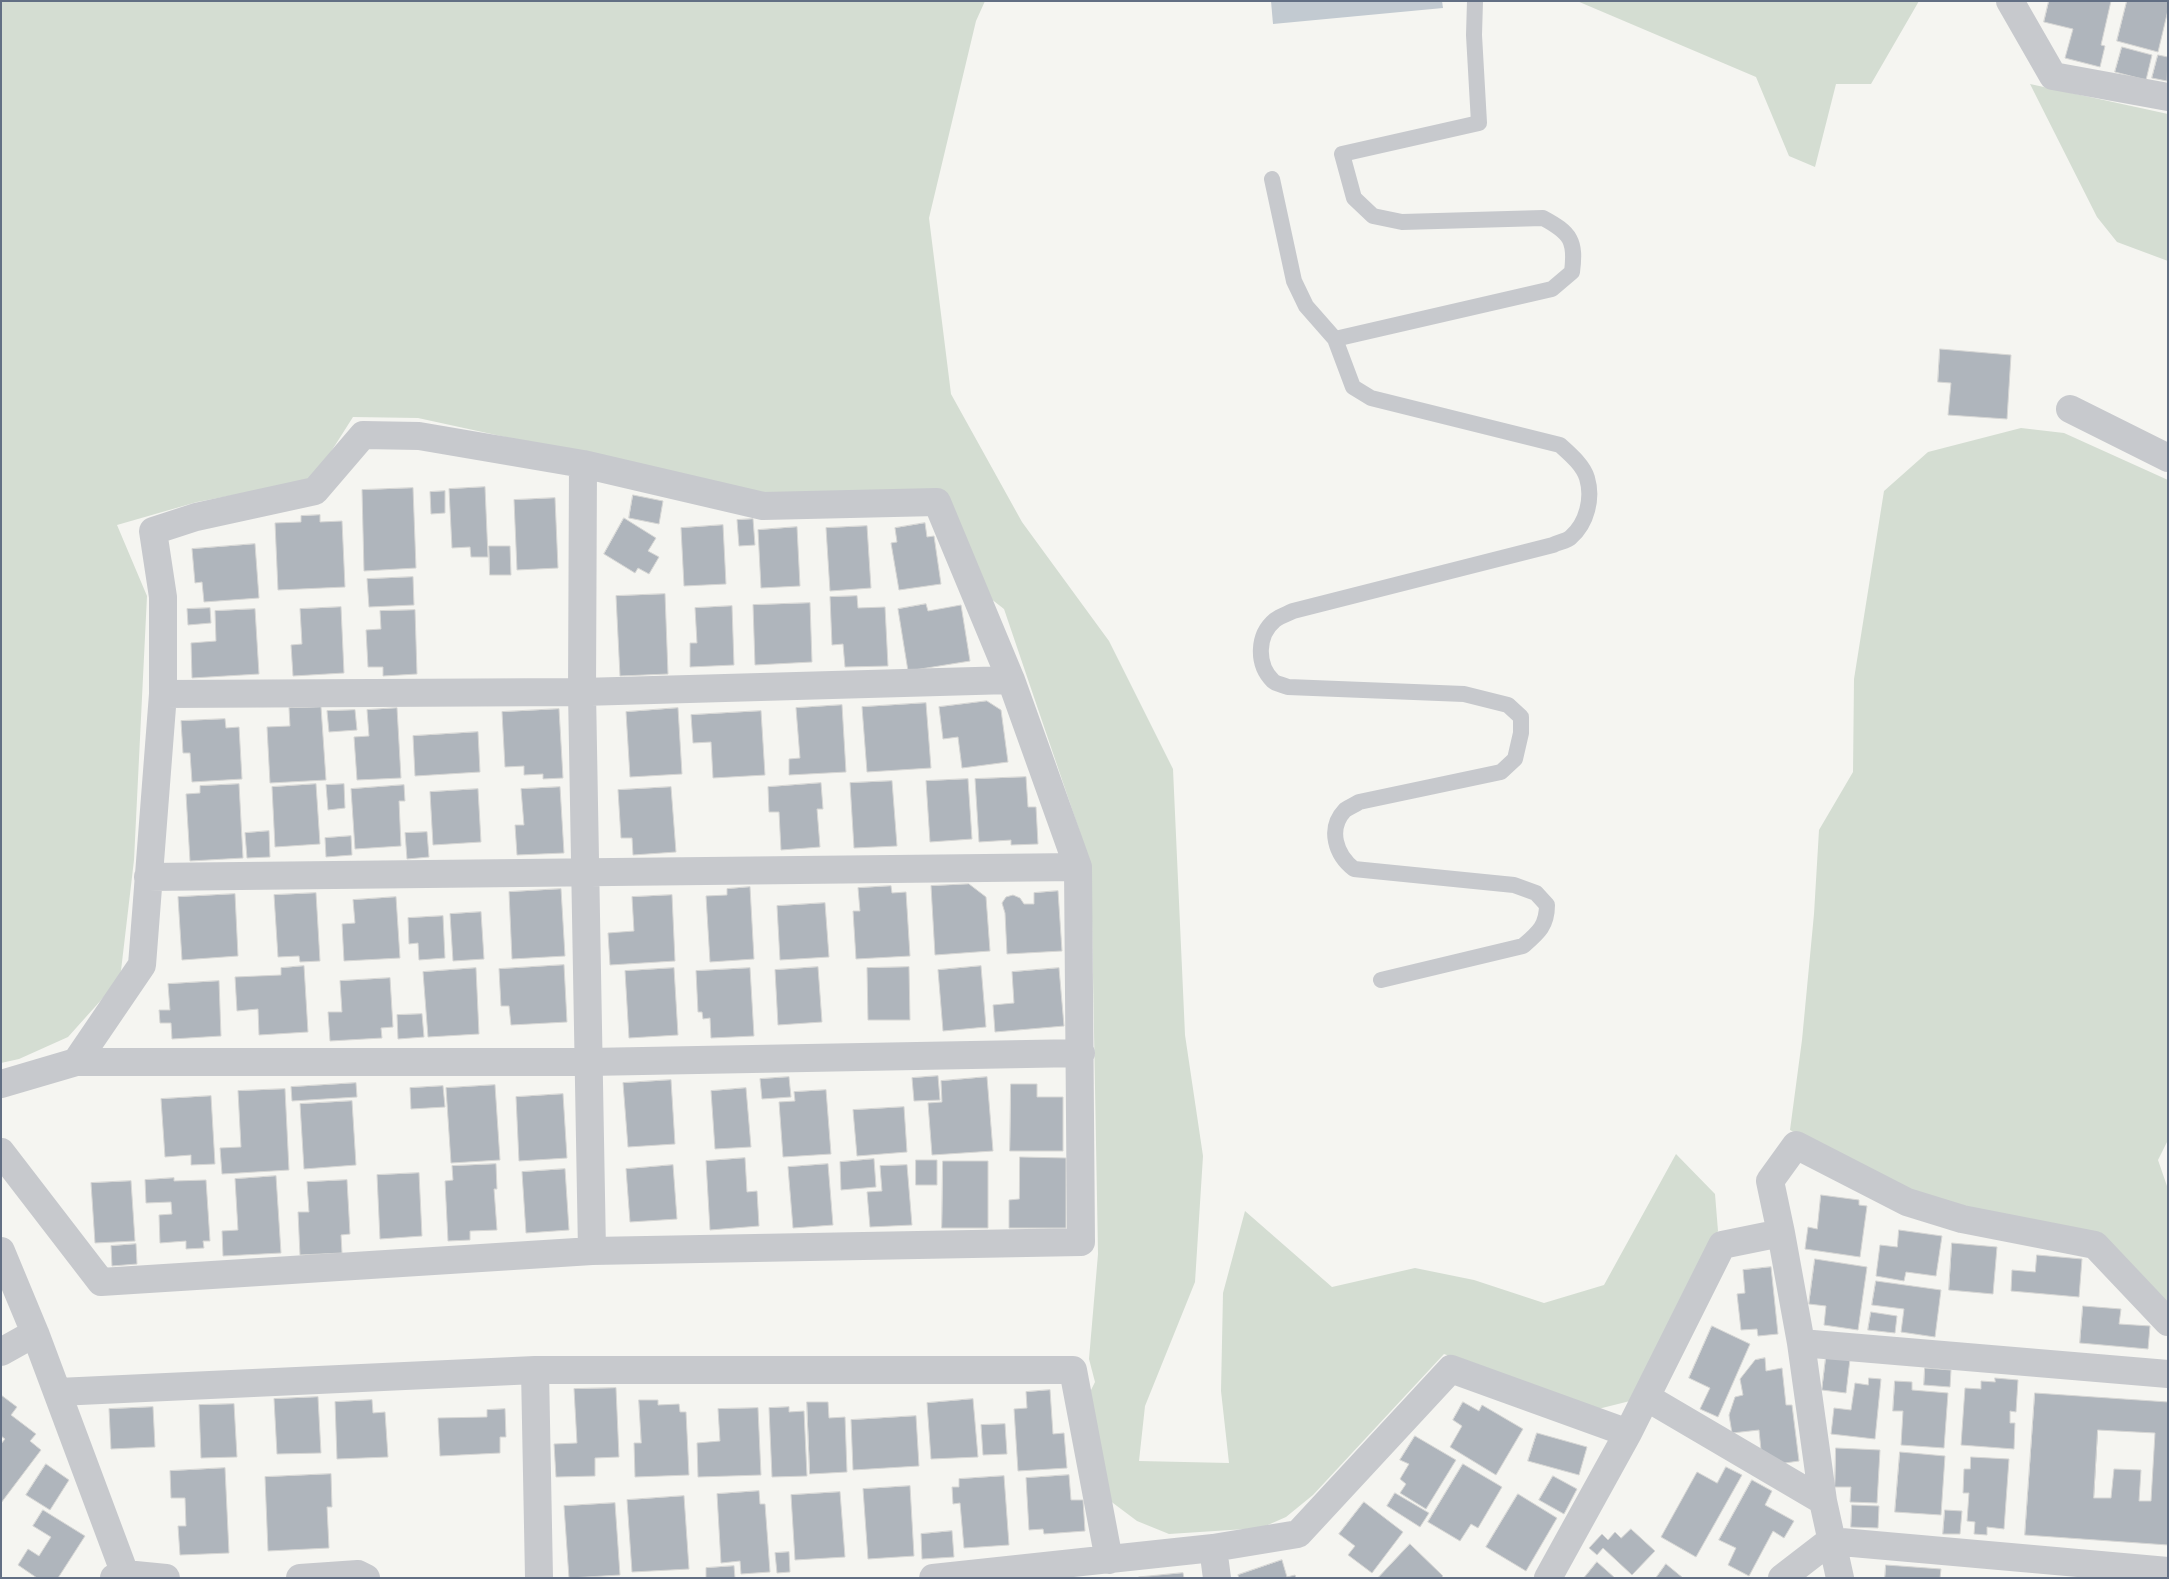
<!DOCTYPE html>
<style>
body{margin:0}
#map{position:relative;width:2169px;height:1579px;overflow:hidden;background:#f5f5f1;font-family:Ubuntu,sans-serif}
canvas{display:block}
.frame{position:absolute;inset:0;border:2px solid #626f84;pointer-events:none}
</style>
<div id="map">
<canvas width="2169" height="1579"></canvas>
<div class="frame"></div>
</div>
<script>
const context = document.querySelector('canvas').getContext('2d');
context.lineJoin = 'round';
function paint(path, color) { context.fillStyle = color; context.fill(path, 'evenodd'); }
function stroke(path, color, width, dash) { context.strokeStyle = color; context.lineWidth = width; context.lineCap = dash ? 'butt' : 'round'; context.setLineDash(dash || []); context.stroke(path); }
const green = new Path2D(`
 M1,1h984l-9,20 -47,197 22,176 71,128 87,119 64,128 12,266 18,121 -8,126 -50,124 -6,55 90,2 -8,-72 2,-98 22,-82 87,76 83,-19 59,12 70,23 60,-18 72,-131 39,40 3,37 -88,170 -36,9 -150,-56 -131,141 -27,22 -25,11 -92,6 -32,-13 -28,-21 -21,-104 7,-14 -6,-23 9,-105 -7,-389 -87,-256 -23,-18 -39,-100 -175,3 -349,-76 -65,-1 -40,63 -116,22 -80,23 30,71 -13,264 -14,119 -52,58 -49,22 -18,4z
 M1577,1h342l-48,83h-35l-21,83 -26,-11 -33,-79z
 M2030,84l138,30v147l-51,-19 -20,-25z
 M2021,428l43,5 104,47v660l-10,20 10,29v122l-67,-78 -96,-14 -92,-25 -123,-64 12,-90 12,-126 5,-84 34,-58 1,-93 30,-188 44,-39z`);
const water = new Path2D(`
 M1271,1h171l1,7 -170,16z`);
const building = new Path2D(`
 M2049,1h62l-10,44 4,1 -5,21 -35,-9 8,-29 -29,-7z
 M2127,1h41v9l-10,42 -41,-11z
 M2122,47l30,8 -6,25 -31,-8z
 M2158,55l10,2 -1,24 -15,-3z
 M1940,349l71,6 -4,64 -59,-4 3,-32 -13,-1z
 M485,487l3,70h-17l-1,-10 -18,1 -3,-59z
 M413,488l3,80 -52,3 -2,-81z
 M445,491v22l-14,1 -1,-22z
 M633,495l30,6 -4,23 -30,-6z
 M555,498l3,70 -41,2 -3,-70z
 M320,515v7l22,-1 3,66 -67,3 -3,-67 26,-1v-6z
 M624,518l32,20 -8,13 11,6 -10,17 -11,-6 -3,5 -31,-19z
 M753,519l2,26 -16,1 -2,-26z
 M925,523l2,14 7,-1 7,48 -42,6 -8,-47 6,-1 -2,-14z
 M723,525l3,59 -42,2 -3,-58z
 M867,526l4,62 -41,3 -4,-63z
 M797,527l3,59 -39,2 -3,-58z
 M255,544l4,54 -55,4 -2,-20 -7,1 -3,-34z
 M489,546h21l1,29h-21z
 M413,577l1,28 -45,2 -2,-28z
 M665,594l3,80 -48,2 -4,-80z
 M857,596l1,12 27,-1 3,59 -43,1 -2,-23 -11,1 -2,-48z
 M810,603l2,59 -57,3 -2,-60z
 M926,604l2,7 33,-6 9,56 -62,10 -10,-62z
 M732,606l2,59 -44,2v-24h7l-2,-35z
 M341,607l3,66 -51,3 -2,-31 11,-1 -2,-35z
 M210,608l1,15 -23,2 -1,-16z
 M255,609l4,65 -67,4 -1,-35 25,-2 -1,-30z
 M415,610l2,64 -34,2v-9h-15l-2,-37 15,-1 -1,-18z
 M987,701l14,9 7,52 -46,6 -4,-31 -15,2 -4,-32z
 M926,703l5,65 -64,4 -5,-65z
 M842,705l4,67 -57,3v-16l11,-1 -4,-50z
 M321,707l5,73 -56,3 -3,-56 23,-1 -1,-18z
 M397,708l4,70 -44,2 -3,-43 15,-1 -2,-26z
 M678,708l4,66 -52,3 -4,-65z
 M559,709l4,69 -20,1v-5l-19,1v-9l-19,1 -3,-55z
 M355,710l2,20 -28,2 -2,-21z
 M761,711l4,64 -52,3 -2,-36 -18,1 -2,-28z
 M225,719l1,9 13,-1 3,52 -50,3 -2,-29h-7l-2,-32z
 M478,732l2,40 -65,4 -2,-40z
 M1026,777l2,30h8l2,37 -27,1v-5l-32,2 -4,-63z
 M968,779l4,60 -42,3 -4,-61z
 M892,781l5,65 -43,2 -4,-65z
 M821,783l2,26h-6l3,38 -39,3 -2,-38h-10l-1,-25z
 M239,784l4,74 -53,3 -4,-67 14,-1v-7z
 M316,784l4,60 -45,3 -3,-60z
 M344,784l1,24 -17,2 -2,-25z
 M404,785l1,16h-6l2,45 -46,3 -4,-60z
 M560,787l4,66 -47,2 -2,-30h9l-3,-36z
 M671,787l5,65 -43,3 -1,-17h-11l-3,-48z
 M478,789l3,53 -48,3 -3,-53z
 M269,831l1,26 -23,1 -2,-25z
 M427,832l2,25 -22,2 -2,-26z
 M351,836l1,19 -26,2 -1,-19z
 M969,884l17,13 4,54 -55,4 -4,-69z
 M891,886l1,7 14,-1 4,64 -54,3 -3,-48h7l-2,-23z
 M750,887l4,72 -44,3 -4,-66 21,-1v-6z
 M561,889l4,67 -53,3 -3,-67z
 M1058,891l4,60 -55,3 -2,-41 -3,-10 4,-6 7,-2 7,3 4,6h10v-11z
 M316,893l4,68 -20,1 -1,-6 -21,1 -4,-62z
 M235,894l3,62 -56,4 -4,-63z
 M672,895l3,66 -65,4 -2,-32 26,-2 -2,-34z
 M396,897l4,61 -56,3 -2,-37 13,-1 -2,-23z
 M825,903l4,54 -49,3 -3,-54z
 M481,912l3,47 -31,2 -3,-47z
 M443,916l2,42 -26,2 -1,-17 -9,1 -1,-26z
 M564,965l3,57 -56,3 -2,-19h-8l-2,-37z
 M304,966l4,66 -49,3 -1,-26 -21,2 -2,-34 46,-2v-7z
 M981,966l5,61 -43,4 -5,-61z
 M818,967l4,55 -44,3 -3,-55z
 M909,967l1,53h-42l-1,-52z
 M476,968l3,66 -51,3 -5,-65z
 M674,968l4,67 -49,3 -4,-67z
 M750,968l4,68 -43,2 -1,-20 -7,1 -1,-7h-4l-2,-41z
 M1059,968l5,58 -69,6 -2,-27 21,-2 -2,-31z
 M390,978l3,49 -12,1 1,10 -52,3 -2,-29h14l-2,-31z
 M219,981l2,55 -49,3 -1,-16h-11l-1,-13h11l-2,-26z
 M422,1014l2,23 -26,2 -1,-24z
 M938,1076l2,24 -26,1 -2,-23z
 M789,1077l2,20 -29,2 -2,-20z
 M987,1077l6,74 -61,4 -4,-52 14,-1 -1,-21z
 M671,1080l4,64 -47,3 -5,-64z
 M356,1083l1,14 -65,4 -1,-14z
 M1011,1084h26v13h26v54h-53z
 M495,1085l5,75 -49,3 -5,-75z
 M443,1086l2,21 -34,2 -1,-21z
 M746,1088l5,59 -36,2 -4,-58z
 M285,1089l4,81 -67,4 -2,-26 21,-1 -3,-56z
 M826,1090l5,64 -48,3 -4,-55 16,-1 -1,-9z
 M563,1094l4,64 -48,3 -3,-64z
 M211,1096l4,68 -24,1v-10l-26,2 -4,-58z
 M352,1101l4,64 -52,4 -4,-65z
 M904,1107l3,45 -50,4 -4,-46z
 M1020,1157l46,1v70h-57v-28l10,-1z
 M745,1158l2,34 10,-1 2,35 -49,4 -4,-69z
 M874,1159l2,28 -35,3 -1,-28z
 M916,1160h21v25h-21z
 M943,1161h45v67h-46z
 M496,1164l1,25h-3l3,41 -27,1v9l-22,1 -3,-60 8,-1 -1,-14z
 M828,1164l5,61 -40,3 -5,-61z
 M673,1165l4,54 -47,3 -4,-53z
 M907,1165l5,60 -42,2 -3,-35 15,-1 -2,-25z
 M565,1169l4,61 -43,3 -4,-61z
 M419,1173l3,63 -42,3 -3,-64z
 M276,1176l5,77 -58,3 -1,-25 16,-1 -3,-51z
 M174,1178v3l32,-1 4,61h-7l1,7 -18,1v-8l-26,2 -1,-28 13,-1 -1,-12 -25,1 -1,-23z
 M347,1180l3,54 -9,1 1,18 -42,2 -2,-43h11l-2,-30z
 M131,1181l4,60 -40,2 -4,-60z
 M1821,1195l38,5v5l8,1 -7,51 -55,-8 3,-22 9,2z
 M1899,1230l43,6 -6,40 -30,-4 -2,9 -28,-5 4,-31 17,2z
 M1952,1243l45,4 -4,47 -44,-4z
 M136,1244l1,20 -25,2 -1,-20z
 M2037,1255l45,4 -3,38 -68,-6 1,-21 23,2z
 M1815,1259l52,8 -9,63 -34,-5 2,-19 -17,-2z
 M1771,1267l7,67 -20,2 -1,-7 -16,1 -4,-36 8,-1 -2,-23z
 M1876,1281l65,9 -6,47 -34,-5 3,-23 -32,-4z
 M2083,1306l38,3 -2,15 31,2 -2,23 -68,-6z
 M1871,1312l26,4 -2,17 -27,-3z
 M1712,1326l38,18 -32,73 -18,-8 10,-21 -21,-10z
 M1826,1357l24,2 -4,34 -24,-3z
 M1765,1358l1,13 16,-3 4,37h6l7,56 -21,3 -17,-14 -2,-20 -27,3 -3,-18 6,-18 8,-2 -3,-16 15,-19z
 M1925,1368l26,2 -1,17 -26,-2z
 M1869,1378l12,1 -6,60 -44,-5 3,-26 17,2 4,-27 13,2z
 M1995,1378l23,2 -2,32 -6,-1v12h5l-1,26 -53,-4 4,-57 16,1v-8l14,1z
 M1895,1381l17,1v8l36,3 -4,55 -43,-3 2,-34h-10z
 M616,1388l3,69 -24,1v18l-39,1 -2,-33 23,-1 -3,-54z
 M1050,1390l3,44 11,-1 3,35 -49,3 -4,-62 13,-1 -1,-16z
 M2035,1393l133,9v143l-143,-10zM2098,1430l57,3 -4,68h-12l2,-31 -27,-1 -3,29h-17z
 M1,1395l16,12 -6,8 25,19 -6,7 11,9 -40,53v-59l4,-5 -4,-3z
 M318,1397l3,56 -44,1 -3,-55z
 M973,1399l5,58 -47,2 -4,-56z
 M372,1400l1,13 12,-1 3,45 -51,2 -2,-57z
 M639,1400h19v5l21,-1 1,8h6l3,63 -54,2 -1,-34h7z
 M807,1402h21l1,16 16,-1 2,55 -37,2z
 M1463,1402l16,9 3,-6 41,24 -27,46 -46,-28 12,-21 -9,-6z
 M234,1404l3,53 -36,1 -2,-53z
 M153,1407l2,40 -44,2 -2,-40z
 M789,1407v5l15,-1 3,65 -35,1 -3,-69z
 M758,1408l3,67 -63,2 -1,-34 23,-2 -2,-32z
 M505,1409l1,28h-6v16l-60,3 -2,-38 49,-1v-7z
 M916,1416l3,50 -66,4 -2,-50z
 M1005,1424l2,30 -24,1 -2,-30z
 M1537,1433l50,14 -8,28 -51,-14z
 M1415,1436l41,24 -30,49 -26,-16 6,-9 -6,-5 9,-15 -9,-4z
 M1836,1448l44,2 -3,53 -27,-1 1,-15h-16z
 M1900,1452l45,4 -4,59 -46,-3z
 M1971,1457l38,2 -5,70 -17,-2v8l-13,-1 1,-12 -8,-1 2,-28h-6l1,-24h6z
 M46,1464l23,16 -19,30 -24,-15z
 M1463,1464l39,23 -24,41 -7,-4 -11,17 -32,-19z
 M1726,1467l16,8 -46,82 -35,-20 36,-65 20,11z
 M225,1468l4,85 -49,2 -2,-29h8l-1,-28h-14l-1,-27z
 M331,1474l1,33h-5l2,41 -61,3 -3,-74z
 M1069,1475l2,25h12l2,31 -41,3 -1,-5 -14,1 -3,-52z
 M1004,1476l5,69 -45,3 -4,-45 -7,1 -1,-17h7v-8z
 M1553,1476l24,13 -13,25 -25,-14z
 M1752,1480l20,11 -7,14 29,16 -10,17 -11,-7 -24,45 -21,-11 8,-17 -17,-8z
 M910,1486l4,70 -46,3 -5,-70z
 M759,1491l1,13h5l5,68 -29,2 -1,-13 -19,2 -4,-69z
 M840,1492l5,65 -50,3 -4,-65z
 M1395,1493l34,20 -9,14 -33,-21z
 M1518,1494l39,24 -31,53 -40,-24z
 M684,1496l5,73 -57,3 -5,-72z
 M1364,1502l39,30 -31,41 -24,-18 7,-9 -16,-12z
 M615,1503l5,72 -51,3 -5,-72z
 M1852,1505l27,1 -1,22 -27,-1z
 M43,1510l42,26 -27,42h-21l-19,-13 10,-16 11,7 12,-19 -18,-11z
 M1945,1510l17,1 -2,23h-17z
 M1631,1529l24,22 -23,24 -29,-27 -6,7 -8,-7 13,-14 6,6 7,-8 6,6z
 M952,1531l2,26 -32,2 -1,-25z
 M1410,1544l33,32 -2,2h-63z
 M789,1552l1,20 -13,1 -2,-20z
 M1282,1560l5,17 8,-2 1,3h-57l-1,-3z
 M1597,1562l18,16h-31z
 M1666,1564l17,14h-27z
 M1886,1565l55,4 -1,9h-55z
 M734,1566l1,12h-29v-10z
 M1183,1573l1,5 -45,-1z`);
const lane = new Path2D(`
 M1272,179l22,102 12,25 29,33 18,48 18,11 189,47c10,9 23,20 27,33 6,20 0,45 -16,59 -4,4 -12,5 -18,8l-260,66c-6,3 -13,5 -18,9 -18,15 -19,44 -2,61 3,3 11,4 15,6l176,7 44,11 13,12v16l-6,26 -14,13 -142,30c-4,3 -10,5 -14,8 -18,19 -9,45 9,59l160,16 22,8 11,12c0,21 -9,28 -24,41l-142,34
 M1335,339l217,-50 20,-17c4,-31 -1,-39 -29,-54l-141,4 -29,-6 -19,-18 -12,-44 137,-31 -5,-88 1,-34`);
const street = new Path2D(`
 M2010,1l43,75 115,21
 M2070,409l98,49
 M583,464l-1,228 10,559
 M163,694l419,-2 429,-12
 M148,877l930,-10
 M76,1062h512l493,-9
 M1,1084l75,-22 66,-97 21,-271v-97l-10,-66 43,-14 119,-26 48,-56 56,1 164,28 180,42 174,-4 74,178 67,187 3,375 -489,9 -491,31 -100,-130
 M1781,1233l20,110 22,158 17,77
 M1,1251l34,82 90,241
 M1801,1343l367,31
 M1,1352l34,-19
 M535,1370l4,208
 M58,1392l477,-22h538l36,190
 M1646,1397l177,104
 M1213,1548l4,30
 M114,1578l11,-4 41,4
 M300,1578l58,-4 8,4
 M933,1578l280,-30 85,-14 153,-165 177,64
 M1548,1578l80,-145 94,-188 59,-12 -11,-52 26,-36 111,57 55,17 133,26 73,77
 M1782,1578l48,-37 338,30`);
paint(green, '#d4ddd2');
paint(water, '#c2cad1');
paint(building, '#afb5bc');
stroke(building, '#d6d6d4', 1);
stroke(lane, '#c7c9cd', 16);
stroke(street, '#c7c9cd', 28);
</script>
